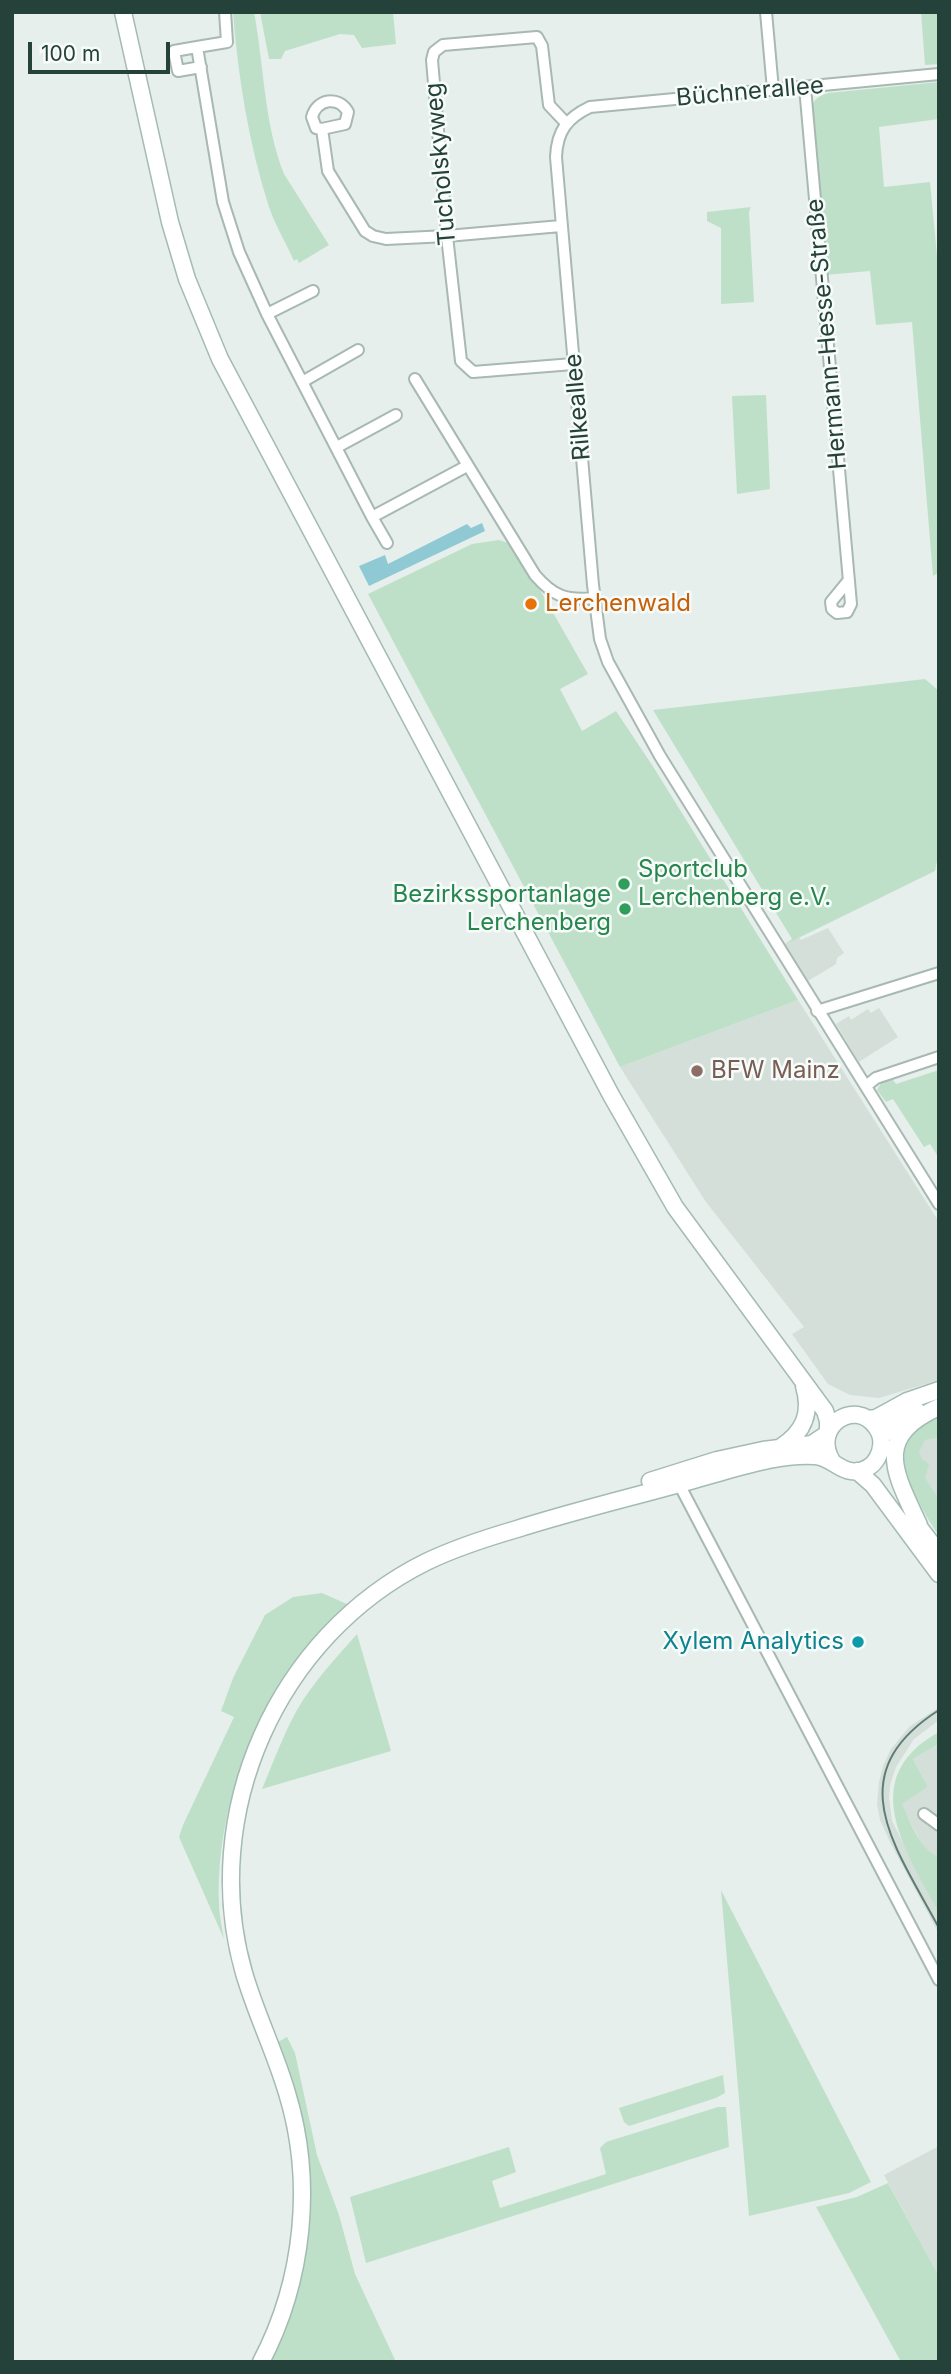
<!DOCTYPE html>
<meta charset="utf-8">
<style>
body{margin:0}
#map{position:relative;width:951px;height:2374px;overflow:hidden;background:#e6efeb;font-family:Inter,sans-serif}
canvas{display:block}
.frame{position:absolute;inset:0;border:14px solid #24423a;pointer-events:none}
.scale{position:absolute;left:28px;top:42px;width:142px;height:32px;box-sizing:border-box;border:4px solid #24423a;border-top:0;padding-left:9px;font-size:21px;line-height:24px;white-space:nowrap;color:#24423a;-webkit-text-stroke:5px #f7fbf9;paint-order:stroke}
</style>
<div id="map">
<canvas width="951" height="2374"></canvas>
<div class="frame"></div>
<div class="scale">100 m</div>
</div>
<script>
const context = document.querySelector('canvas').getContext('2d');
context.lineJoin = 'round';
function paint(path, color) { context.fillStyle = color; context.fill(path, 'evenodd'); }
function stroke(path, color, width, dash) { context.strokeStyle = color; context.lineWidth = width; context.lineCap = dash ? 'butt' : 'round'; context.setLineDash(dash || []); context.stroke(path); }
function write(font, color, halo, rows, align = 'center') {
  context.font = font + ' Inter,sans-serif'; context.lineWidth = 5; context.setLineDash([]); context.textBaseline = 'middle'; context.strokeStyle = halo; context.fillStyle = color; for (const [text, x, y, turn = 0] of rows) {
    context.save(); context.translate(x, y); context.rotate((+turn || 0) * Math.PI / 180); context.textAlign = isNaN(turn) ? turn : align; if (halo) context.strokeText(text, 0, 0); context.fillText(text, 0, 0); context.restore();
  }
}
const built = new Path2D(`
 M828,928l16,25 -7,5 -1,6 -28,17 -24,-36 15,-8 2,3z
 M798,1000l141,222v158l-60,18 -29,-3 -22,-11 -36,-50 12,-7 -98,-125 -86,-135z
 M879,1008l19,29 -39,25 -23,-38 13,-8 2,4 17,-11 3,4z
 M939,1418v104l-35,-57v-8l1,-10z
 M939,1707v13l-25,19 -18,28 -6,18 -1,13 3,23 47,92v21l-49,-92 -10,-22 -3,-16 2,-22 4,-16 8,-17 18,-22z
 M939,1744v113l-9,-3 -10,-13 -19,-37 27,-17 -15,-28z
 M939,2146v130l-55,-101z`);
const green = new Path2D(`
 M233,12h21c10,53 10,112 30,162l45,71 -30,18 -2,-4 -3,2c-8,-18 -19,-36 -25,-54 -20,-62 -31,-130 -36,-195z
 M260,12h133l3,32 -34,4 -8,-13 -14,-1 -55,17 -4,8h-12z
 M921,12h18v52l-14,1z
 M939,82v37l-60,8 5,60 46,-5 8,84 -1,49 2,1v256l-6,4 -21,-254 -36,3 -6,-54 -45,4 -14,-166c3,-10 7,-13 17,-16z
 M751,207l-2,5 5,90 -33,2v-76l-14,-7v-9z
 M766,395l4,94 -33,5 -5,-98z
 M499,540l9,3 31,45 49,86 -28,15 22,42 34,-20 38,57 144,232 -178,67 -252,-473 104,-50z
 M925,679l14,12v160l-4,20 -151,74 8,-6 -139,-229z
 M939,1070v88l-9,-14 -6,3 -31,-48 -7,3 -9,-12 4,-7 10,-6 5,7z
 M939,1418v19l-14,3 -6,11 3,8 7,5 -4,14 14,21v37c-23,-37 -65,-98 0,-118z
 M322,1593l27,12c-83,68 -133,190 -130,297 0,12 3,25 5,37l-45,-102 4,-12 51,-108 -13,-6 12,-33 32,-63 28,-18z
 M357,1634l34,117 -129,38c11,-26 21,-54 35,-79 16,-28 39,-52 60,-76z
 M939,1732v12l-26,15 15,28 -26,17c9,19 17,45 37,53v56c-33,-62 -84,-135 0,-181z
 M721,1890l150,292 -22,11 -100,23z
 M287,2037l8,16 22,102 22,60 16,59 41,88h-126l24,-56 11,-54 4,-62 -33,-147z
 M723,2075l2,18 -9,5 -87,28 -5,-4 -5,-14z
 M718,2107h8l3,40 -363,116 -16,-66 159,-50 7,25 -24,9 8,27 106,-34 -6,-26 6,-6z
 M888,2183l51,93v86h-38l-85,-155 41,-10z`);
const water = new Path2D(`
 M482,523l3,8 -116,55 -10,-20 26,-11 3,9 79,-40 4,4z`);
const street = new Path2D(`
 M225,12l2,30 -30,5 26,155 16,50 28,62 105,203 95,-51
 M766,12l7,78
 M197,47l-23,4 4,20 23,-4
 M939,74l-349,33c-23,11 -33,24 -34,50l37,428 7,54 8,23 52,94 279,448
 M805,87l46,517 -4,8 -10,1 -5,-4 -1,-7 18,-22
 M566,123l-17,-18 -7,-59 -5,-9 -94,8 -9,7 -2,8 15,176 14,125 12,11 100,-8
 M322,129l23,-5 3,-12c-10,-17 -31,-13 -36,5l4,11 6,1 6,42 37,60 8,5 13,3 61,-3 114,-10
 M267,314l46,-23
 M415,379l120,196c18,21 31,26 59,23
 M302,382l56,-32
 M337,447l59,-32
 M372,517l15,26
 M817,1011l122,-38
 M866,1086l10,-8 63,-21
 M679,1484l260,496
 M924,1814l15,11`);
const secondary = new Path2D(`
 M123,12l47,210 17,57 33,80 391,736 64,112 150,204 3,10v11
 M868,1419l8,-1 31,-17 32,-11
 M881,1438l12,-16 24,-11
 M781,1447c23,-15 31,-34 23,-61
 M857,1471l16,14 66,89
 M650,1481l67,-21 46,-10 49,-6 15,-10
 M913,1519l26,34
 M919,1525c-24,-52 -47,-88 20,-118
 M261,2362c43,-82 53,-181 26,-269 -12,-41 -31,-79 -43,-120 -46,-159 33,-337 182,-411 29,-14 60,-24 91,-33 60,-19 120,-33 180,-50 35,-9 82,-26 118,-23 18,1 28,21 48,14 17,-6 24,-29 13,-43 -21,-30 -65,0 -44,34`);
const tram = new Path2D(`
 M939,1710c-102,65 -43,137 0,218`);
const markers = [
 [531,604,7,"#e8710a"],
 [624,884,7,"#2e9e5b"],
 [625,909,7,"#2e9e5b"],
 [697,1071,7,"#8d6e63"],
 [858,1642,7,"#0f9aa8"]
];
const streetNames = [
 ["Büchnerallee",750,92,-5],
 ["Tucholskyweg",441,164,-95],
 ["Hermann-Hesse-Straße",827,334,-95],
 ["Rilkeallee",578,407,-95]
];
const foodNames = [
 ["Lerchenwald",545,604]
];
const leisureNames = [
 ["Sportclub",638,870],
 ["Lerchenberg e.V.",638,898],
 ["Bezirkssportanlage",611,895,"right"],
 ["Lerchenberg",611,923,"right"]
];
const educationNames = [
 ["BFW Mainz",711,1071]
];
const cultureNames = [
 ["Xylem Analytics",844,1642]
];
paint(built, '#d4dfda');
paint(green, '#bfe0c8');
paint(water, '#8ec9d4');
stroke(street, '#a8b8b2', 14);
stroke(secondary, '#a4bbb3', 19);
stroke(street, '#fff', 10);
stroke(secondary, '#fff', 16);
stroke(tram, '#5f7d75', 2);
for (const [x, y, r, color] of markers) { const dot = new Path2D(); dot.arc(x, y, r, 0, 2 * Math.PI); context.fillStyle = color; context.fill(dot); stroke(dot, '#f7fbf9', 2.5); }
write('24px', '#24423a', '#f7fbf9', streetNames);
write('24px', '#c56008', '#f7fbf9', foodNames, 'left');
write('24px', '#27864d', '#f7fbf9', leisureNames, 'left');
write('24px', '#785e54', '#f7fbf9', educationNames, 'left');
write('24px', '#0d838f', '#f7fbf9', cultureNames, 'right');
</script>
